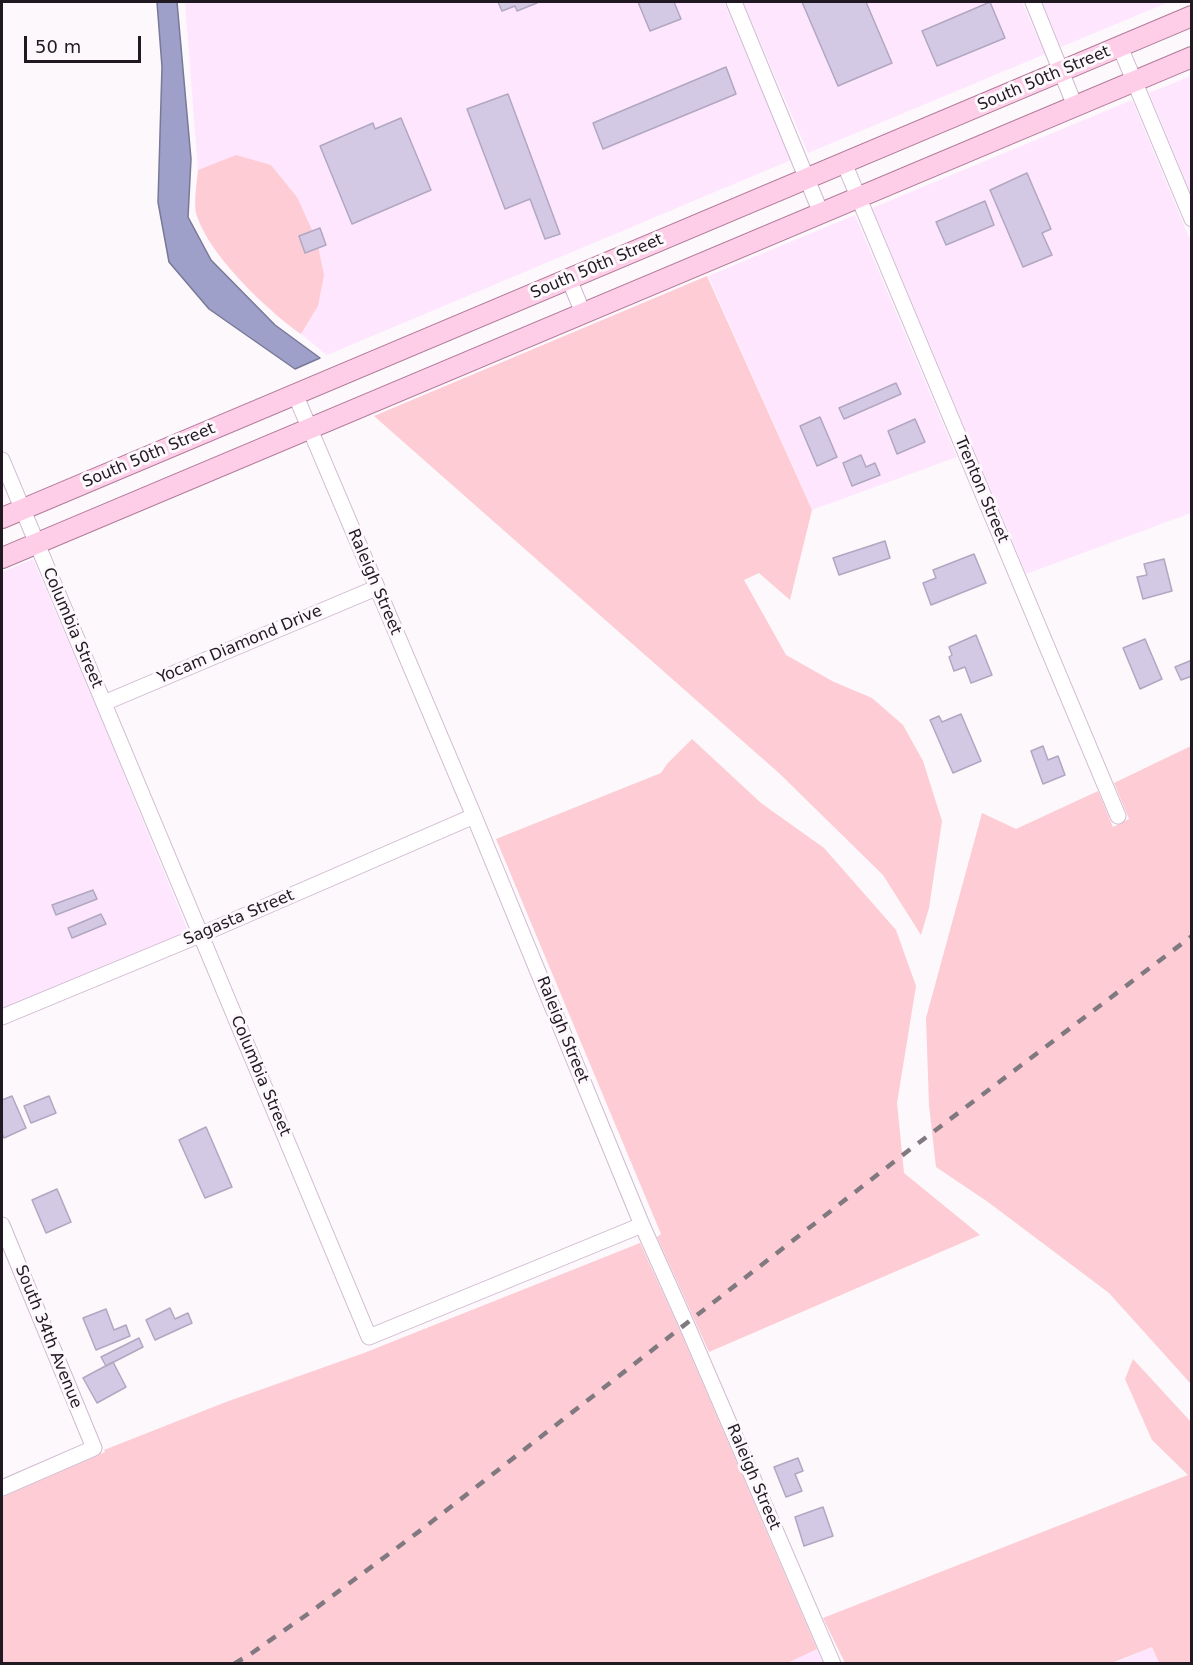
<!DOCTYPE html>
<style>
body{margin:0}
#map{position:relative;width:1193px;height:1665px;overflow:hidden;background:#fcf8fc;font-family:"DejaVu Sans",sans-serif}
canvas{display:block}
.frame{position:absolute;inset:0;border:3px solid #211922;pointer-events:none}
.scale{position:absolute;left:24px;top:36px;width:117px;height:27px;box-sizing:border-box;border:3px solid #211922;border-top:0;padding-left:8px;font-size:18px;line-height:21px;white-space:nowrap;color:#211922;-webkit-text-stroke:4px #fcf8fc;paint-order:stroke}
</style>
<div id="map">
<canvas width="1193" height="1665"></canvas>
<div class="frame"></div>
<div class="scale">50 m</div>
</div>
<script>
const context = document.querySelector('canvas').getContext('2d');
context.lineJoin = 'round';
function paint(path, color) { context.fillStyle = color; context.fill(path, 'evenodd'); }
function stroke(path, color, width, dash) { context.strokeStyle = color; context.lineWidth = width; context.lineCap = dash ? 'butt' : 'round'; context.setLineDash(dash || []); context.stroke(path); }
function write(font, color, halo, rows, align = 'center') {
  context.font = font + ' "DejaVu Sans",sans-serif'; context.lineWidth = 6; context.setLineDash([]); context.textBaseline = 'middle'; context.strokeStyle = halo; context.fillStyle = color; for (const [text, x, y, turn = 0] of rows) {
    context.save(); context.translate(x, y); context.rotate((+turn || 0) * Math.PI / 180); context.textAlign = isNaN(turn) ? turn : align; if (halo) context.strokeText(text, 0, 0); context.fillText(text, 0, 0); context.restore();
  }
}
const built = new Path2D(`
 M185,2h539l67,158 -464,195 -26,-21 17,-28 -21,-109 -26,-32 -35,-9 -38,14z
 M743,2h279l23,52 -237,99z
 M1042,2h127l-108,45z
 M1191,76v119l-42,-102z
 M1132,100l59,142v271l-165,61 -154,-366z
 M855,215l102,242 -145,53 -104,-234z
 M33,559l63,147 92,225 -186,77v-436z
 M1152,1647l7,16 -47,1z
 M817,1649l6,14h-38z`);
const green = new Path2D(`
 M236,155l35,10 26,32 20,44 7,34 -6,31 -17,28c-34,-24 -91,-78 -104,-118 -4,-10 0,-34 1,-46z
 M707,276l105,234 -22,90 -31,-27 -15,7 42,75 48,27 38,16 31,27 20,36 19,60 -13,87 -8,27 -38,-60 -103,-101 -406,-358z
 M692,739l69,64 63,45 72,82 20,56 -19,117 7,70 76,62 -271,117 -52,-115 4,-3 -165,-395 165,-66 6,-9z
 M1191,746v638l-82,-91 -121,-91 -52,-35 -7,-62 -3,-87 56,-205 34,16 82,-38 15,36 16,-8 -15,-36z
 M640,1243l38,83 139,323 -32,15 -783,-1v-166l103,-45 -1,-2 122,-48 138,-49z
 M1133,1359l58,63v241h-32l-7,-16 -40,16h-267l-22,-45 365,-143 -36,-35 -27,-61z`);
const water = new Path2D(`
 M157,2h20l14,157 -3,58 23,43 64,65 45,33 -25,11 -86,-60 -40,-47 -11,-60 4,-135z`);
const building = new Path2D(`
 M498,2h39v1l-20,8 -2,-5 -13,5z
 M638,2h36l7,17 -31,12z
 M802,2h64l26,61 -54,23z
 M990,2l15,36 -68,28 -15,-35z
 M726,67l10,27 -133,55 -10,-26z
 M508,94l52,140 -15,5 -15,-40 -25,10 -38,-100z
 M401,118l30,72 -79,34 -32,-78 53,-23 2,6z
 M1027,173l24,56 -9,4 10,22 -29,12 -33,-77z
 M985,201l9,24 -48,20 -10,-23z
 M320,228l6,17 -21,8 -6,-17z
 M896,383l5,11 -57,25 -5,-11z
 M820,417l17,40 -20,9 -17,-40z
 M915,419l10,23 -28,12 -9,-23z
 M861,455l5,12 9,-4 5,12 -28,11 -9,-23z
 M885,541l5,17 -51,17 -6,-17z
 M974,554l12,29 -55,22 -8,-22 13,-5 -3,-8z
 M1164,559l8,32 -29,8 -6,-22 10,-2 -3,-11z
 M976,635l16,40 -21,8 -6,-16 -11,4 -5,-14 3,-2 -3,-8z
 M1145,639l17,40 -22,10 -17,-41z
 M1192,660v16l-11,4 -6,-13z
 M961,714l20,47 -28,12 -23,-53 9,-4 3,6z
 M1043,746l5,14 10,-4 7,19 -22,9 -12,-33z
 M93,890l4,9 -41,16 -4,-10z
 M101,914l5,10 -34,14 -4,-10z
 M12,1096l14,32 -22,10 -2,-5v-33z
 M49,1096l7,17 -25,10 -7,-17z
 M206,1127l26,60 -27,11 -26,-58z
 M57,1189l14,33 -25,11 -14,-33z
 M170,1308l5,11 13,-6 4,10 -37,17 -9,-20z
 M106,1309l8,21 12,-5 4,11 -34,14 -13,-32z
 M139,1338l4,9 -37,19 -5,-9z
 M113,1362l13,25 -29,16 -14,-25z
 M798,1458l5,13 -8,3 7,17 -16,6 -12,-30z
 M823,1507l10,29 -29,10 -9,-29z`);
const minor = new Path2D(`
 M734,2l87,211
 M1033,2l42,104
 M1120,47l72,172
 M844,163l274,653
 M569,279l14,34
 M295,394l179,422 168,409 44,98 147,341
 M2,460l367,877 273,-112
 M104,703l272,-115
 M2,1017l198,-82 274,-119
 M2,1225l92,223 -92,40`);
const major = new Path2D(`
 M2,518l1190,-502
 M2,558l1190,-501`);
const rail = new Path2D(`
 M234,1664l18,-11 60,-42 109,-81 483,-376 288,-218`);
const streetNames = [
 ["South 50th Street",1044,79,-23],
 ["South 50th Street",597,267,-23],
 ["South 50th Street",149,456,-23],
 ["Trenton Street",981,490,67],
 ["Raleigh Street",374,582,67],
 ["Columbia Street",72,628,67],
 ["Yocam Diamond Drive",240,645,-23],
 ["Sagasta Street",239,918,-23],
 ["Raleigh Street",562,1030,68],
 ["Columbia Street",260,1076,67],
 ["South 34th Avenue",48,1337,68],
 ["Raleigh Street",753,1477,67]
];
paint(built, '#fee7fe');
paint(green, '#feccd4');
paint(water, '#9ea0c9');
stroke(water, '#787897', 1.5);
paint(building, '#d4c9e4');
stroke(building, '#b1a7c1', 1.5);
stroke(minor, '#d0bad0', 17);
stroke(major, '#b17a99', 22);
stroke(minor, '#fff', 15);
stroke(major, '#fecee8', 20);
stroke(rail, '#807980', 4.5, [10, 10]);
write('16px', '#211922', '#fcf8fc', streetNames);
</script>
